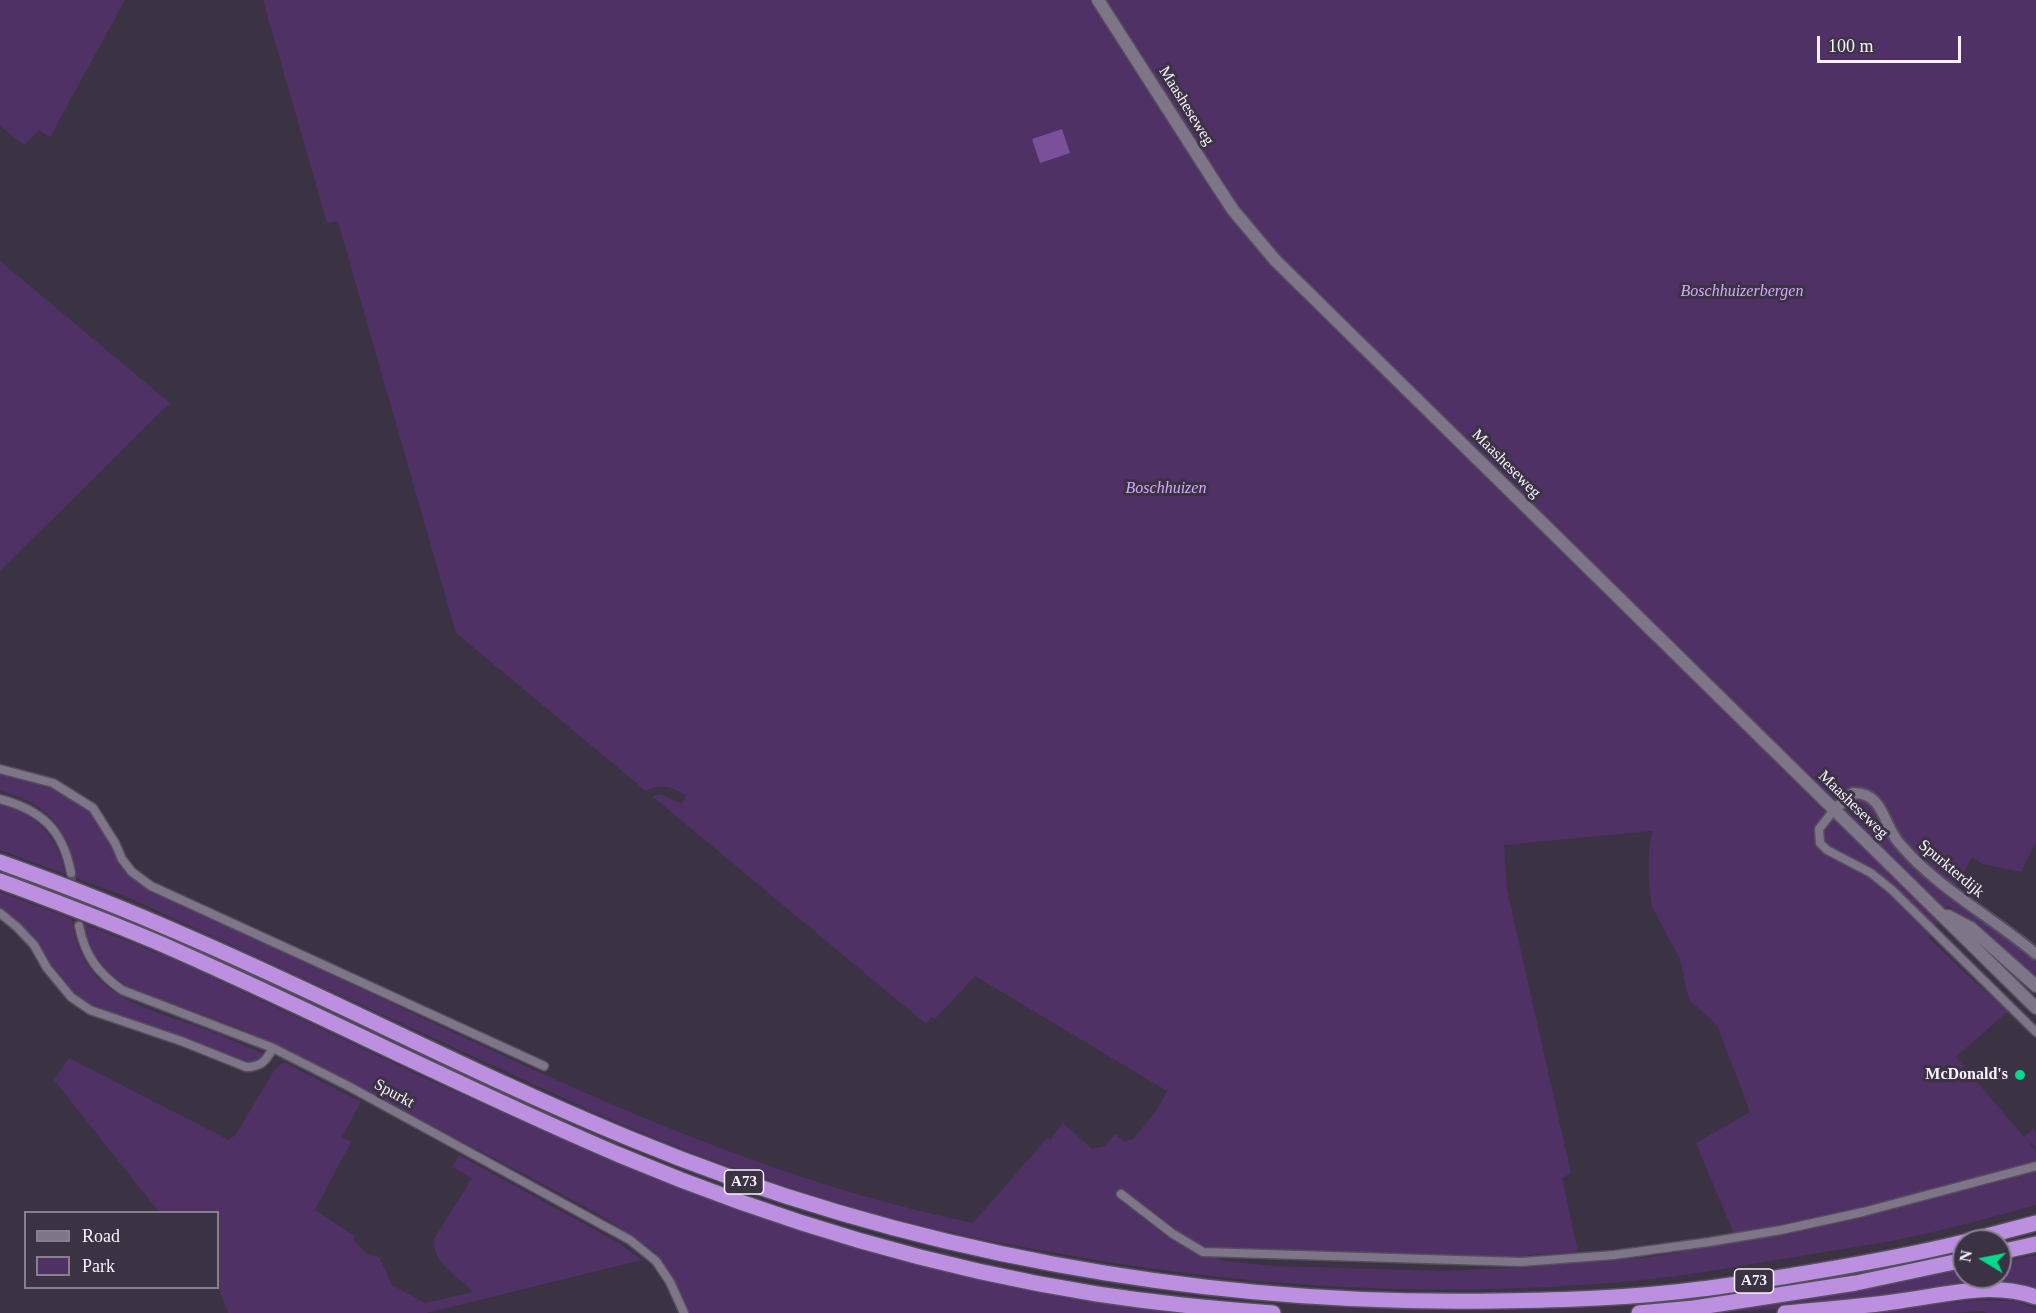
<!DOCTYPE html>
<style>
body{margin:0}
#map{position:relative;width:2036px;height:1313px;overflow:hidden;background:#3b3244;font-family:"Times New Roman",serif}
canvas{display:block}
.legend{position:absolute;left:24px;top:1211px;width:195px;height:78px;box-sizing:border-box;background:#3b3244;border:2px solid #877f8e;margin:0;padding:8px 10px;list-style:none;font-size:18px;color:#f8f2fd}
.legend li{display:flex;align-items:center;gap:12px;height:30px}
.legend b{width:30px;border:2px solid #877f8e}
.north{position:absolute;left:1952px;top:1229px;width:60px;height:60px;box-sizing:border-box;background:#3b3244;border:2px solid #877f8e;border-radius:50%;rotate:280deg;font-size:16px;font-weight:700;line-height:24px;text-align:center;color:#f8f2fd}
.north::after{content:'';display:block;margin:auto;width:21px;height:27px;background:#01d98b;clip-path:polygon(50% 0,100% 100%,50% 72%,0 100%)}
.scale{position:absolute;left:1817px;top:36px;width:144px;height:27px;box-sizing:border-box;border:3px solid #f8f2fd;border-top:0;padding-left:8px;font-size:18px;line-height:21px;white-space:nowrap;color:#f8f2fd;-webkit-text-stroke:4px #3b3244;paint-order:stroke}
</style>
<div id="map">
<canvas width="2036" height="1313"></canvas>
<ul class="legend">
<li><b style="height:8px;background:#7f7589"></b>Road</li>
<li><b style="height:16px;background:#4f3166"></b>Park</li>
</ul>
<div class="north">N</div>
<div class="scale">100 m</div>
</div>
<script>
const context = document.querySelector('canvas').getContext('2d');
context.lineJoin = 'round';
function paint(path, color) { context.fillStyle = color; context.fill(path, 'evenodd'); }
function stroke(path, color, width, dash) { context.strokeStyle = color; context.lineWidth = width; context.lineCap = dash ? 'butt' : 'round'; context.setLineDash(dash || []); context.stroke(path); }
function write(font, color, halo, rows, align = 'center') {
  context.font = font + ' "Times New Roman",serif'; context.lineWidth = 6; context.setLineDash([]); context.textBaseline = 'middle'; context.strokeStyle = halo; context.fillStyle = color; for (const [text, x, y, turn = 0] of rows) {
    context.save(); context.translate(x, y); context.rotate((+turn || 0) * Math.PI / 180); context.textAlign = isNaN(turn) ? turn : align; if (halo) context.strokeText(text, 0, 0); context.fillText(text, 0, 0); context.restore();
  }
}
const green = new Path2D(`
 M0,0h125l-75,137 -11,-7 -15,15 -24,-19z
 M263,0h1773v842l-15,30 -39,-8 -10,-7 -21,40 85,65v17l-89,-74 -18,33 36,35 43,38 -52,46 68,80 9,-8 3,3v16l-11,-10 11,13v54c-49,14 -99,27 -149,37 -29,5 -58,9 -87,14 -46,7 -92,16 -138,22 -203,22 -404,12 -605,-25 -46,-8 -91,-16 -136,-28 -107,-26 -211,-63 -312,-106l-484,-223 -49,-18c-7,-49 -27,-75 -76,-87v-18l46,13 42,22 11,12 20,40 18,22c88,44 178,84 267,127 183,87 369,173 569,214l74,-85 3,2 13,-17 29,26 13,-3 10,-12 9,8 9,-3 24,-29 10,-19 -192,-115 -40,43 -4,-2 -5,7 -274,-228 8,-2 22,10 4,-9c-14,-7 -26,-13 -40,-4l-190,-158 -118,-412 -11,2zM1652,831l-3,20v32l3,24 28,52 9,41 28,25 33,87 -54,31 41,98 -85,16 -124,10v-12l50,-3 -16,-74 9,-5 -64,-283 -3,-45zM1236,1256l288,10 1,1 -81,4 -169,-5 -51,-5 -8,-3z
 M0,261l170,142 -170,168z
 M0,802c36,12 58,34 65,72l-65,-24z
 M0,892l72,27c8,75 71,89 131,109 21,8 42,18 63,27l-9,7 -9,1 -159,-60 -14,-10 -31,-38 -44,-45z
 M84,924l96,38 260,123 162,71 130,51 435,104 17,2h-494l-31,-57 -10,-9 -47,-31 -91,-49 -211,-110 -56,-27 -114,-42 -20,-14 -15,-19 -9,-19z
 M69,1058l160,82 7,-6 39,-65 9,-7 77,40 -19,35 9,5 -36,68 40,26 -2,4 15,15 11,2 13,28 33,18 48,-11c-15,-16 -41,-29 -39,-53l38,-61 -20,-11 7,-12 158,87 25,18 -216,53h-198l-10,-26v-75h-59l-105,-132z
 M2036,1255v37l-322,21 157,-25 93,-19v8h36v-14z
 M1975,1300l41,1 20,8v4h-49l-4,-2 -29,2h-95z`);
const water = new Path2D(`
 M1062,129l8,24 -30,10 -8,-24z`);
const minorTunnel = new Path2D(`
 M71,873l8,53`);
const minor = new Path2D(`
 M0,769l53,14 40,25 22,35 7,16 10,13 19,14 393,180
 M0,799c42,11 63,31 71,74
 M1834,810l-15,19 1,14 7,7 44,23 21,17 144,142
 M0,913l17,14 17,18 13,23 24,29 19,13 91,31 65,26c15,0 20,-6 27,-19
 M79,926c6,30 19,47 43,64l151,58 77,39 280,153 26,21 14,21 14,31
 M1121,1194l52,40 30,18 318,10 93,-7 95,-13 72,-12 82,-18 173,-46`);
const tertiary = new Path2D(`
 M1834,810l19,-17c30,-1 30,31 46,50 39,46 92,73 137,111`);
const secondary = new Path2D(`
 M1098,0l116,181 19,29 42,50 761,748
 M1948,916l23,12 65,58`);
const motorway = new Path2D(`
 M0,862c64,23 128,48 191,76 148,64 291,140 440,201 273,113 569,167 864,162 69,-1 138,-3 206,-12 27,-3 54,-8 81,-12 62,-10 121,-20 182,-35
 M0,881c59,22 119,44 177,70 149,66 294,141 445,205 152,64 312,112 475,138 59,9 117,15 176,19
 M1967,1241l69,-18
 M2000,1252l36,-8
 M1639,1313l55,-5 162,-25 108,-23
 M1785,1313c38,-4 77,-6 115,-12 46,-6 91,-20 136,-4`);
const markers = [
 [2020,1075,6,"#01d98b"]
];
const shields = [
 [744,1182,39],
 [1754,1281,39]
];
const shieldNames = [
 ["A73",744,1182],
 ["A73",1754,1281]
];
const streetNames = [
 ["Maasheseweg",1186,106,58],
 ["Maasheseweg",1506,464,45],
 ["Maasheseweg",1853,805,44],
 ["Spurkterdijk",1951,869,40],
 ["Spurkt",394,1094,29]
];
const parkNames = [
 ["Boschhuizerbergen",1742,292],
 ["Boschhuizen",1166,489]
];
const poiNames = [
 ["McDonald's",2008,1075]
];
paint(green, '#4f3166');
paint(water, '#7a509a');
stroke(minorTunnel, '#574f60', 8, [8, 4]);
stroke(minor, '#554e5d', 11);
stroke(tertiary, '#554e5d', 14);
stroke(secondary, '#554e5d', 15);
stroke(motorway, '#554e5d', 18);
stroke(minor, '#7f7589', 8);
stroke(tertiary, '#7f7589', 10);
stroke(secondary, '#7f7589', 12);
stroke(motorway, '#bc8fe1', 15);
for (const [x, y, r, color] of markers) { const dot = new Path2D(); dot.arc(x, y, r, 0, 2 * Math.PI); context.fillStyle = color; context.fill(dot); stroke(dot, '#3b3244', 2); }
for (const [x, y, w] of shields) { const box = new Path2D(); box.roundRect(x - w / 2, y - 12, w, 24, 4.5); context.fillStyle = '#3b3244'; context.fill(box); stroke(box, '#f8f2fd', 1.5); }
write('bold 15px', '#f8f2fd', null, shieldNames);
write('16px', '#f8f2fd', '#3b3244', streetNames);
write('italic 16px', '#d6aafb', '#3b3244', parkNames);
write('bold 16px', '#f8f2fd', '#3b3244', poiNames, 'right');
</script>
